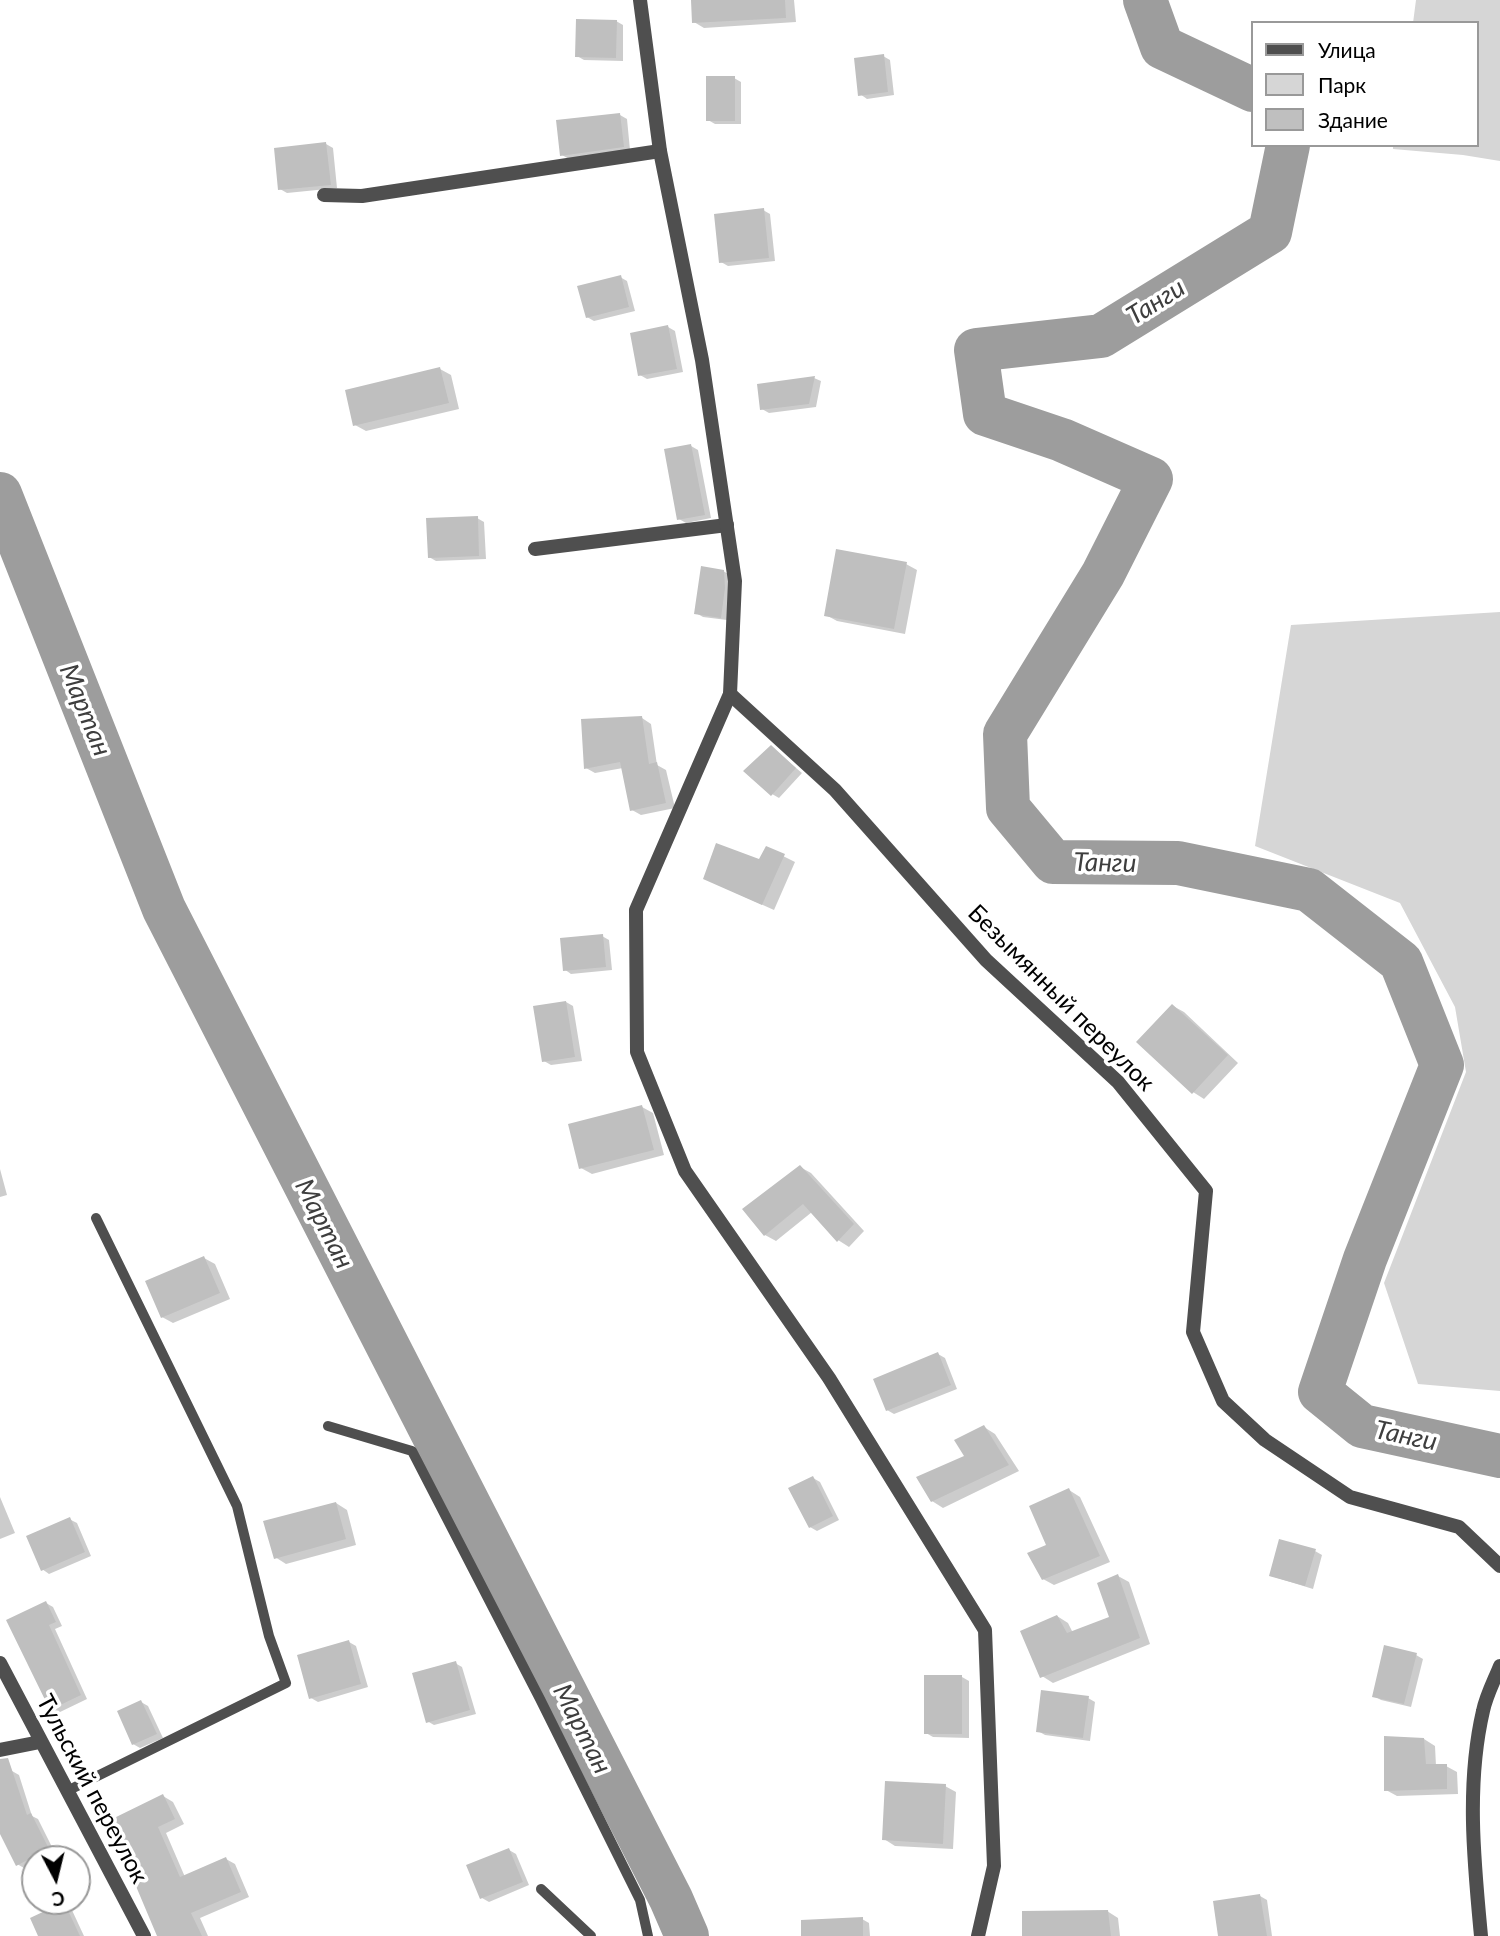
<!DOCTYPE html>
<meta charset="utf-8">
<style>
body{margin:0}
#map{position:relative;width:1500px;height:1936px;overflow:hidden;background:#fff;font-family:Lato,sans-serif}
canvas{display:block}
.legend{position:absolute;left:1251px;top:21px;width:228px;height:126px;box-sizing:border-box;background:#fff;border:2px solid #999;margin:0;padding:9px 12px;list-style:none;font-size:21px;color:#000}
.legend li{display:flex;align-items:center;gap:14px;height:35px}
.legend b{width:35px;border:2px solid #999}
.north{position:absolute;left:21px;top:1845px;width:70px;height:70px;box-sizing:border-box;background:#fff;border:2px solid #999;border-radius:50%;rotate:173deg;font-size:19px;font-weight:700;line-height:28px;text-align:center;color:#000}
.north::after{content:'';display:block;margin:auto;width:24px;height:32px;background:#000;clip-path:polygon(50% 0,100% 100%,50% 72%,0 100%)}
</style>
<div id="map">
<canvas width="1500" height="1936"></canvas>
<ul class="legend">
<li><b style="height:9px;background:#4f4f4f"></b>Улица</li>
<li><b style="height:19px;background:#d6d6d6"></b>Парк</li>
<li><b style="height:19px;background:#bfbfbf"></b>Здание</li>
</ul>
<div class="north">С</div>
</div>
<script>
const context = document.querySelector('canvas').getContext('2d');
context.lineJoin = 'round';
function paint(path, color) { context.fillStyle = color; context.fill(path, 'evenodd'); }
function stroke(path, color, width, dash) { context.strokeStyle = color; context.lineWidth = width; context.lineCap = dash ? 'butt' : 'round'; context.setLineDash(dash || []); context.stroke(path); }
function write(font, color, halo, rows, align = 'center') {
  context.font = font + ' Lato,sans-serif'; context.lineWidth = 7; context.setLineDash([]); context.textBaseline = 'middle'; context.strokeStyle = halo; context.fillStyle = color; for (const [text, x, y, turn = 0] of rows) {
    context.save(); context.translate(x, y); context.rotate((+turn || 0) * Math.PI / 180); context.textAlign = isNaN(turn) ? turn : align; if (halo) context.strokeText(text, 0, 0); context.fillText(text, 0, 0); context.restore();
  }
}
const green = new Path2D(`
 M1416,0h84v161l-37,-6 -70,-6v-4h84v-122h-64z
 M1500,612v779l-82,-7 -34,-101 82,-211 -11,-65 -55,-104 -145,-57 36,-221z`);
const shadow = new Path2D(`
 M692,0h102l2,22 -92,6 -10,-6z
 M616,21l7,4v36l-39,-1 -7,-4z
 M883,56l7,4 4,35 -27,4 -7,-5z
 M734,78l7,4v42h-26l-7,-4z
 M620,115l7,4 3,31 -61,9 -7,-4z
 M326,144l7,4 4,40 -50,5 -7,-4z
 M763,210l7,4 5,47 -47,5 -7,-4z
 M620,277l7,4 8,30 -41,10 -7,-4z
 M668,327l7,4 8,41 -36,7 -7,-4z
 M440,369l11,6 8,34 -93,22 -11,-6z
 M814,378l7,3 -5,26 -47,6 -7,-4z
 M691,446l7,4 13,68 -25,5 -7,-4z
 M477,518l7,4 2,37 -50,2 -7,-4z
 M906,564l11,6 -12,64 -68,-13 -11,-6z
 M723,571l7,4 -3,45 -24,-3 -7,-4z
 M642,718l9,6 6,41 9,5 9,38 -34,7 -9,-5 -9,-42 -28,5 -9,-5z
 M771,747l31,26 -23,25 -7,-4z
 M767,848l28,14 -21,48 -58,-26 44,-23z
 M602,936l7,4 3,30 -41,4 -7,-5z
 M566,1002l7,4 9,55 -31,4 -7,-4z
 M1173,1006l11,6 54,51 -34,36 -11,-7z
 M642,1107l11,6 11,42 -72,19 -11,-6z
 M800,1167l11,6 53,58 -15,16 -11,-7 -26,-28 -36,29 -11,-6 -21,-26z
 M0,1169l7,26 -7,2z
 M204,1258l11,6 15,35 -57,24 -11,-6z
 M938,1354l7,4 12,31 -63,25 -7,-4z
 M984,1427l11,7 24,37 -76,37 -11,-7 35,-45z
 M813,1478l7,4 19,38 -22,11 -7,-4z
 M1069,1490l11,7 30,65 -56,23 -11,-6z
 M0,1497l15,36 -15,6z
 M336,1503l11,7 9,35 -70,19 -11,-7z
 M69,1519l8,4 14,33 -42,18 -7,-5z
 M1315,1551l7,4 -9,34 -42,-13z
 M1118,1576l11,6 21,62 -97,39 -11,-7 15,-60 11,7 5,10 38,-15z
 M46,1603l7,4 9,19 -7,3 32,70 -29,14 -7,-4z
 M349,1642l7,4 12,41 -50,15 -7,-4z
 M1416,1655l7,4 -12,48 -30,-7 -7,-4z
 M455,1663l7,4 14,47 -42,11 -7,-4z
 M962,1677l7,4v57l-36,-1 -7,-4z
 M1088,1698l7,4 -5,39 -45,-6 -7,-4z
 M141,1702l7,4 15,32 -23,10 -7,-4z
 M1424,1739l11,7 1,20h10l11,6 1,22 -61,2 -11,-6z
 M12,1771l7,4 13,41 6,3 17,34 -12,6h-8v4l-11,5 -7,-4 -17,-34v-55z
 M945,1786l11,6 -3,57 -58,-3 -11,-7z
 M163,1796l10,6 11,22 -18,9 19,44 41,-18 9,5 14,33 -49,21 8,18h-44l-28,-65z
 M509,1850l7,4 13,31 -40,17 -7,-4z
 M1260,1896l7,4 5,36h-52z
 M64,1904l7,4 13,28h-44z
 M1107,1911l11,7 2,18h-96z
 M862,1919l7,4 1,13h-48z`);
const river = new Path2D(`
 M1145,0l17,47 91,43
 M1288,145l-18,87 -169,104 -125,14 9,64 77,26 89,39 -48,95 -98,160 3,74 45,54 125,1 131,27 92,72 41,103 -77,194 -45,133 42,34 138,30
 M0,494l164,415 507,990 16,37`);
const building = new Path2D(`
 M691,0h94l1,18 -94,5z
 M576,19l41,1 -1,38 -41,-1z
 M884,54l4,38 -30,4 -4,-38z
 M706,76h29v45h-29z
 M620,113l4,34 -64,9 -4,-36z
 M326,142l5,43 -53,5 -4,-42z
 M764,208l5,50 -50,5 -5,-49z
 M621,275l8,32 -43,11 -9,-32z
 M668,325l9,44 -39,7 -8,-43z
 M440,367l9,36 -96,23 -8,-36z
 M815,376l-6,28 -49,6 -3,-26z
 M691,444l14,71 -28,5 -13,-71z
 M478,516l1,40 -51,2 -2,-40z
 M836,549l71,13 -13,67 -70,-13z
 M701,566l23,4 1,18 -4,30 -27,-4z
 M642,716l7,48 8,-2 9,41 -36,8 -10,-49 -36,7 -3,-50z
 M771,745l25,23 -25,28 -28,-25z
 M716,843l43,16 7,-13 19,8 -23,51 -59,-26z
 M603,934l3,33 -43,4 -3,-33z
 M566,1001l9,56 -33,5 -9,-56z
 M1172,1004l56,51 -36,39 -56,-52z
 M642,1105l12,45 -75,19 -11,-45z
 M800,1165l54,59 -17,18 -34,-38 -39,32 -22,-27z
 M204,1256l16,37 -59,25 -16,-37z
 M938,1352l13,33 -65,26 -13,-32z
 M984,1425l25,40 -78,37 -15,-25 48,-21 -10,-16z
 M813,1476l20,40 -24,12 -21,-40z
 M1069,1488l31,68 -58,24 -15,-27 19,-8 -17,-39z
 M336,1502l10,37 -72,20 -11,-38z
 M70,1517l15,35 -44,19 -15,-35z
 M1279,1539l37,10 -11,37 -36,-10z
 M1118,1574l22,64 -100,40 -20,-47 37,-16 10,18 42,-16 -12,-34z
 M46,1601l10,21 -7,3 32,70 -31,15 -44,-90z
 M349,1640l12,44 -52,15 -12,-44z
 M1384,1645l33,8 -13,51 -32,-7z
 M456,1661l14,49 -44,13 -14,-50z
 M924,1675h38v59h-38z
 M1041,1690l48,6 -6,42 -47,-6z
 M141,1700l16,34 -25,11 -15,-34z
 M1384,1736l40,2 2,26h21v25l-63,2z
 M8,1758l19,57 4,-2 18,36 -33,17 -16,-32v-75z
 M885,1781l61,3 -3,60 -61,-4z
 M163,1794l12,25 -17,8 22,50 46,-20 15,35 -50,21 11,23h-45l-27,-64 4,-2 -24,-50z
 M509,1848l14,34 -43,17 -14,-34z
 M1260,1894l7,42h-49l-5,-35z
 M64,1902l16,34h-42l-8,-18z
 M1108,1910l3,26h-89v-25z
 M863,1917v19h-62v-16z`);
const service = new Path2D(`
 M328,1426l84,25 128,248 100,201 8,36
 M67,1791l219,-108 -17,-47 -32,-130 -141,-288
 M541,1889l50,47`);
const minor = new Path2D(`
 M324,195l38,1 298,-45
 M535,549l192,-24
 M730,694l105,96 151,170 132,122 88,109 -13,141 30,69 42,39 85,57 109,30 41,39
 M0,1663l144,273
 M0,1750l40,-8
 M1481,1936c-7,-74 -15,-152 2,-225 3,-15 11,-30 17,-45`);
const tertiary = new Path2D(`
 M640,0l20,151 42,209 33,221 -5,113 -94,216 1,142 48,119 144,207 156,252 9,236 -16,70`);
const streetNames = [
 ["Безымянный переулок",1061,998,45],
 ["Тульский переулок",92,1789,62]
];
const waterNames = [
 ["Танги",1156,302,-32],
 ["Мартан",85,710,68],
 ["Танги",1105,863,1],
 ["Мартан",324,1224,63],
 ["Танги",1406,1436,12],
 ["Мартан",582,1729,63]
];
paint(green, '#d6d6d6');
paint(shadow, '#0003');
stroke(river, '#9d9d9d', 44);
paint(building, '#bfbfbf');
stroke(service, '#4f4f4f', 10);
stroke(minor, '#4f4f4f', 14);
stroke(tertiary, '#4f4f4f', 14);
write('24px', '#000', '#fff', streetNames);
write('italic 26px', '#3e3e3e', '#fff', waterNames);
</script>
